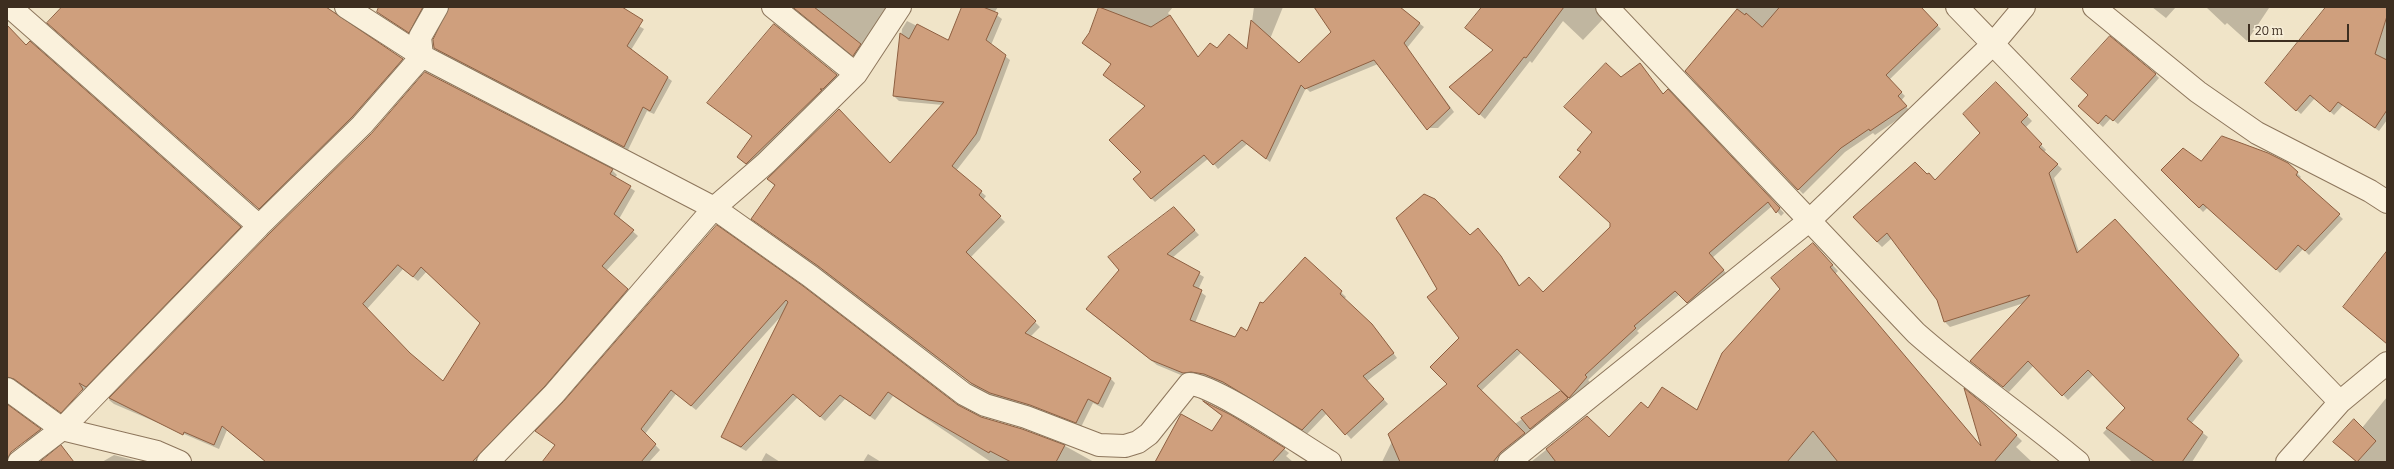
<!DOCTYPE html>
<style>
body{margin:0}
#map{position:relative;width:2394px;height:469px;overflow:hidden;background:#f0e4c8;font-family:Bitter,serif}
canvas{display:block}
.frame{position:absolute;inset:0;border:8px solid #3d2e20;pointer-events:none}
.scale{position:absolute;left:2248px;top:24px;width:101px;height:18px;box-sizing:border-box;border:2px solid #3d2e20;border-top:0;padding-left:5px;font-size:12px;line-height:14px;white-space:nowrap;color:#3d2e20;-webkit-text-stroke:3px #f7eed8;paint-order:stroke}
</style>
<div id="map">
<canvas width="2394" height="469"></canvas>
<div class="frame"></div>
<div class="scale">20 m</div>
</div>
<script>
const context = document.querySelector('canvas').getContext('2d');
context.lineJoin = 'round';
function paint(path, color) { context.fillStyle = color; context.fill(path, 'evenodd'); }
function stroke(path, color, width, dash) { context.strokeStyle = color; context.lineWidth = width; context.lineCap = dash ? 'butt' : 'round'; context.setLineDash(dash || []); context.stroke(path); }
const shadow = new Path2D(`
 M64,7h260l83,57 -143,149 -211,-186z
 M380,7h49l-16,29 -31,-20 -4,-4z
 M450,7h156l38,22 -13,21 41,31 -18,33 -7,-3 -19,39 -189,-98 -4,-4z
 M791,7h101l-34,52z
 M963,7h35l-4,6 8,6 -11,26 19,15 -30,80 -24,31 30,25 -3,4 22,22 -35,36 70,69 -10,10 80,41 5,5 -12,25 -10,-5 -12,24 -86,-29 -18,-10 -225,-169 23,-33 -7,-7 122,-15 53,-59 -44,-4 -5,-5 8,-67 5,-8 42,21z
 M1100,7h73l-5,6 30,45 19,-8 31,1 6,-44h29l-13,32 29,26 33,-33 -17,-25h83l26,20 -17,21 47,64 -16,16h-11l-49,-64 -68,28 -4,-4 -36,74 -23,-18 -29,25 -9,-11 -54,44 -4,-4 -9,-26 4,-66 -42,-31 8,-10 -25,-18 3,-13z
 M1483,7h119l-2,3 2,10 -19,20 -20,-19 -31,42 -2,-2 -45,58 -29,-26 38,-42z
 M1734,7h186l21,22 -52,51 16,16 -4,5 9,10 -35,24 -2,-2 -28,19 -42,42 -117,-123 52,-61z
 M2152,7h24l-10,11z
 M2206,7h62l1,1 -22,33 -20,-18 -2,2z
 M2327,7h60v113l-8,11 -36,-26 -9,10 -19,-17 -14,16 -31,-27z
 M774,25l67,55 -90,87 -9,-6 11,-25z
 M7,60l238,173 -156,161 -35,-15 -11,21 -28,-19 -8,4z
 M1640,64l24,31 4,-4 116,122 -3,3 -9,-10 -60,52 15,16 -35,32 -12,-12 -43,37 2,2 -51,47 2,2 -17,19 -51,-49 -41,39 34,33 46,-32 11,11 -69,59h-121l18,-37 48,-41 12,-46 -22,-49 32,-53 12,-3 23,29 15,24 23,7 67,-66 1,-4 -32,-73 14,-18 28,-54z
 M2155,74l4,4 -41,46 -7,-6 -8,9 -19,-17z
 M1996,84l36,37 -7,7 21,22 -2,2 18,17 -8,9 25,74 41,-27 123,136 -52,63 17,13 -16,25h-60l-29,-29 23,-25 -32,-34 -26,26 -34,-35 -25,27 -38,-31 53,-58 -74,24 -5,-5 -7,-22 -46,-62 -10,9 -5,-5 50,-67 8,6 46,-48z
 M2201,163l96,10 4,4 -2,2 44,40 -34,36 -6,-6 -23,24 -72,-66 -5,5 -40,-42z
 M612,170l5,5 -2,3 20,13 -16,28 19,17 -32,35 25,24 -150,167h-215l-39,-32 -8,19 -105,-45 -5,-4 160,-164zM403,269l15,12 9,-10 54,52 -38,59 -32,-27 -44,-46z
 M1179,213l20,22 -27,23 32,19 -6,13 8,6 -11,27 41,16 11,-7 17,-28 41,-46 41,39 -2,2 33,32 20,27 -30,23 21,23 -37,35 -24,-26 -20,21 -79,-47 -19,-8 -21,-1 -31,-13 -65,-51z
 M717,227l239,178 23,12 43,13 43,16 29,16h-103l-98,-66 -18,24 -30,-21 -20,22 -27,-24 -52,54 -24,-14 62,-124 -88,97 -20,-16 -31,40 15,16 -11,12h-106l12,-17 -18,-14 27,-28z
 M1819,250l19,21 -3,3 148,175 3,-43 36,35 -6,6 16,15h-242l-31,-26 -36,26h-192l56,-45 22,22 39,-29 49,1z
 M2387,397v65h-31l-22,-21 28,-13z
 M7,406l33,24 6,5 -14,11 -25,-18z
 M1231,416l53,33 5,4 -3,3 7,6h-136l56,-30z
 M766,453l14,9h-19z
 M868,454l13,8h-18z
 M114,455l27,7h-39z`);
const building = new Path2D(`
 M62,7h264l77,52 -50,57 -94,93 -212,-186z
 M379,7h44l-14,26 -32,-21z
 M449,7h173l21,13 -16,26 41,31 -18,34 -7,-4 -19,40 -190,-99 -1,-8z
 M793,7h21l47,37 -8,12z
 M962,7h21l15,6 -12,27 20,15 -30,79 -24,32 30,25 -3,4 22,21 -35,36 70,69 -11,12 86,45 -13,26 -10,-5 -12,24 -46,-18 -40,-12 -19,-10 -153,-117 -67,-47 24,-34 -8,-6 72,-70 51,54 54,-61 -51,-6 7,-63 9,6 8,-15 31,16z
 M1099,7l52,20 19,-12 28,42 12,-14 7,5 12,-14 18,15 4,-29 48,43 32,-31 -17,-25h86l20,16 -16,20 46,65 -23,22 -53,-70 -69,29 -4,-4 -35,74 -24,-19 -29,25 -9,-10 -53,44 -18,-20 8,-7 -32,-32 36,-34 -42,-31 8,-11 -29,-21 7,-10z
 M1482,7h82l-38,51 -2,-1 -45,58 -30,-28 44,-37 -28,-22z
 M1780,7h141l17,18 -52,50 16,17 -4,4 9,10 -37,25 -1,-2 -28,19 -43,42 -113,-119 52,-62 8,6 1,-2 16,14z
 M2326,7h61v9l-12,38 12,6v50l-12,18 -37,-26 -8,10 -20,-17 -14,16 -31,-28z
 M774,24l63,51 -14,14h-3l2,1 -76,74 -9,-7 15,-21 -45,-33z
 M7,25l19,20 4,-4 211,186 -155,160 -7,-4 4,6 -22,24 -47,-34 -7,-2z
 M2110,36l46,38 -43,47 -7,-6 -8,9 -20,-18 10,-11 -17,-16z
 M1606,63l15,14 19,-14 23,31 5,-5 112,119 -4,5 -8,-11 -59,51 15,17 -37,33 -12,-12 -41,35 2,2 -51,47 2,2 -18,21 -52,-49 -40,37 48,47 -24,19 -8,10h-93l-12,-28 59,-50 -17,-17 29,-29 -32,-41 10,-8 -41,-71 28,-24 11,5 35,36 8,-7 23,28 18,30 10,-9 14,15 67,-65v-4l-51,-46 22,-25 -4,-2 15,-18 -28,-25z
 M425,72l188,97 -3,5 21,12 -17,28 20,16 -32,36 26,23 -83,97 -73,76h-206l-44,-36 -8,19 -30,-13 -1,3 -74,-37 159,-163 103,-101zM398,265l15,12 8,-10 59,56 -37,58 -33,-28 -47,-49z
 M1996,82l32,33 -7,7 21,22 -3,3 19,17 -9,9 28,80 38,-34 124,136 -52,64 16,13 -21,30h-27l-49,-34 19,-20 -37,-38 -26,26 -34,-35 -25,26 -33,-26 60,-66 -86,27 -7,-22 -50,-67 -10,9 -24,-25 62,-55 12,12 2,-1 6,7 45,-47 -17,-19z
 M2222,136l46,17 20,10 10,9 -2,3 44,39 -35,37 -7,-6 -22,25 -73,-66 -4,4 -38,-38 22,-22 18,13z
 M1174,207l21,23 -28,24 33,18 -7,14 9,4 -12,30 45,17 6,-10 6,4 13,-29 3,1 42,-46 37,34 -2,3 32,30 22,29 -31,23 21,23 -39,36 -23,-26 -20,21 -79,-48 -19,-8 -13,-2 -8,1 -32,-13 -65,-51 33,-39 -11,-13z
 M717,225l86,61 155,119 23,12 41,12 43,16 -9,17h-45l-21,-11 -1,2 -71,-41 -30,-20 -18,24 -30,-21 -20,22 -27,-23 -52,53 -20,-10 67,-135 -2,-2 -95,106 -20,-16 -30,39 15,15 -15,18h-99l13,-17 -20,-14 28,-29z
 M1813,243l20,22 -3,2 151,179 -17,-58 22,18 31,29 -23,27h-156l-25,-31 -26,31h-231l-10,-13 41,-33 22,21 32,-35 7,6 14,-21 35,23 25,-57 58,-64 -9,-11z
 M2387,251v93l-44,-37z
 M1561,391l7,7 -38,31 -9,-11z
 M1203,401l28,14 54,33 -13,14h-117l26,-48 31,17 10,-15z
 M7,404l34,25 -30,23 -4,8z
 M2354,419l22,22 -19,21 -24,-20z
 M61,445l13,17h-34z`);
const minor = new Path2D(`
 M10,7l249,219
 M346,7l76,49 292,152 96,68 154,118 21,11 41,12 73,28 26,1 13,-4 11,-8 40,-50c25,0 114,62 141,78
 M773,7l83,67
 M1607,7l309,326c52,46 109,84 162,129
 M1957,7l383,395
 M2094,7l104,85 59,41 113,58 17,11
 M7,389l55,40 95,23 23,10
 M19,462l43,-33 197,-203 103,-101 60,-69 -2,-19 17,-30
 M488,462l66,-68 160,-186 52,-45 90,-89 44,-67
 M1509,462l301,-242 183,-176 31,-37
 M2287,462l53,-60 47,-39`);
paint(shadow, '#0003');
paint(building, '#cf9f7d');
stroke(building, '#8d5f41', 1);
stroke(minor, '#8d765c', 24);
stroke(minor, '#faf1dc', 22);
</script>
